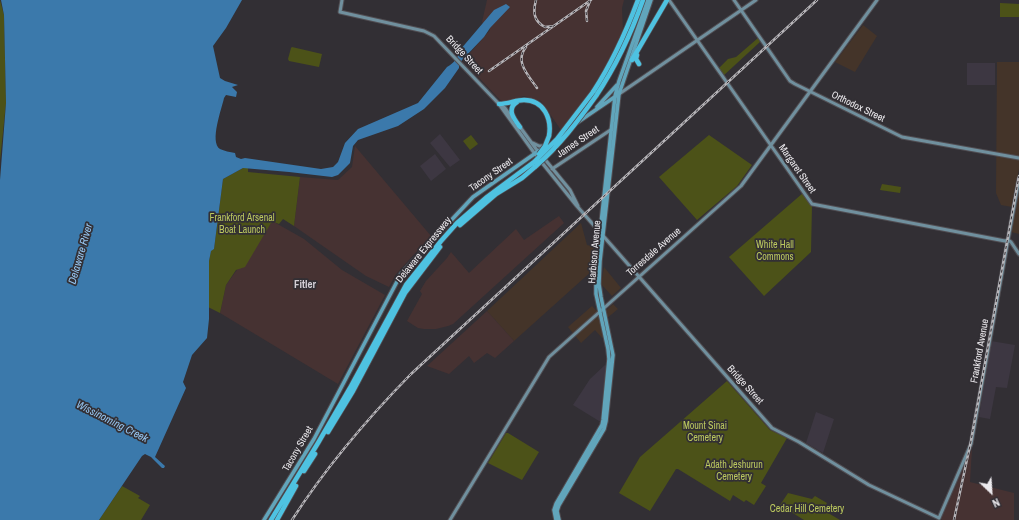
<!DOCTYPE html>
<style>
body{margin:0}
#map{position:relative;width:1019px;height:520px;overflow:hidden;background:#322f34;font-family:"Archivo Narrow",sans-serif}
canvas{display:block}
.north{position:absolute;left:971px;top:472px;width:40px;height:40px;-webkit-text-stroke:3px #322f34;paint-order:stroke;rotate:155deg;font-size:11px;font-weight:700;line-height:16px;text-align:center;color:#eceaee}
.north::after{content:'';display:block;margin:auto;width:14px;height:18px;background:#eceaee;clip-path:polygon(50% 0,100% 100%,50% 72%,0 100%)}
</style>
<div id="map">
<canvas width="1019" height="520"></canvas>
<div class="north">N</div>
</div>
<script>
const context = document.querySelector('canvas').getContext('2d');
context.lineJoin = 'round';
function paint(path, color) { context.fillStyle = color; context.fill(path, 'evenodd'); }
function stroke(path, color, width, dash) { context.strokeStyle = color; context.lineWidth = width; context.lineCap = dash ? 'butt' : 'round'; context.setLineDash(dash || []); context.stroke(path); }
function write(font, color, halo, rows, align = 'center') {
  context.font = font + ' "Archivo Narrow",sans-serif'; context.lineWidth = 3.5; context.setLineDash([]); context.textBaseline = 'middle'; context.strokeStyle = halo; context.fillStyle = color; for (const [text, x, y, turn = 0] of rows) {
    context.save(); context.translate(x, y); context.rotate((+turn || 0) * Math.PI / 180); context.textAlign = isNaN(turn) ? turn : align; if (halo) context.strokeText(text, 0, 0); context.fillText(text, 0, 0); context.restore();
  }
}
const commercial = new Path2D(`
 M863,25l14,11 -22,36 -20,-10z
 M997,62h22v107l-7,38 -11,-2 -5,-12z
 M1019,188v46l-8,-2z
 M581,223l6,22 9,2 -3,23 -79,71 -27,-30z
 M604,267l17,21 -9,8 -11,-12z
 M613,304l5,5 -18,15 3,13 -1,1 -7,-8 -14,13 -13,-16 24,-21 9,9z`);
const industrial = new Path2D(`
 M487,0h137l-2,8 1,23 -2,9 -27,50 -33,40 -20,-29 -17,-5 -22,6 -39,-41 27,-31 -8,-8z
 M355,146l76,90 -35,38 -7,13 -23,-11 -72,-50 6,-49 38,3 14,-13z
 M559,216l5,7 -111,101 -5,2 -12,3h-12l-6,-1 -11,-7 15,-27 -2,-3 6,-10 21,-23 4,-6 18,21 47,-44 8,11z
 M274,222l30,17 38,31 43,25 -47,89 -118,-71 6,-28 45,-62z
 M487,311l27,30 -19,17 -8,-5 -13,10 -5,-7 -20,18 -22,-8z
 M972,449l-2,33 44,11v27h-72l-1,-1z`);
const built = new Path2D(`
 M967,63h28v22h-28z
 M440,134l20,26 -10,7 -20,-24z
 M435,154l11,15 -15,12 -11,-15z
 M991,341l24,4 -8,43 -11,-1 -6,32 -11,-2z
 M605,365l1,1 -6,55h-1l-26,-16 17,-26z
 M816,412l18,7 -11,34 -17,-10z`);
const green = new Path2D(`
 M0,0l4,15 2,88 -6,58z
 M1000,3l19,1v13h-19z
 M758,38l2,4 -37,34 -5,-7 10,-10 8,-2z
 M292,47l30,7 -3,13 -30,-6 -1,-2 3,-11z
 M471,135l7,9 -8,6 -7,-9z
 M709,135l43,30 -15,21 -40,34 -38,-43z
 M243,168h5v4l52,5 -6,49 -11,-7 -4,5 -5,-2 -3,1 -26,44 -9,3 -10,15 -6,28 -12,-6 1,-46 2,-11 3,-1 9,-70z
 M882,184l19,3 -1,6 -20,-3z
 M803,193l9,12 -1,47 -47,44 -35,-39z
 M727,381l43,49 17,8 -26,45 5,3 -12,19 -8,-5 -2,2 -11,-7 -3,6 -52,-32h-2l-26,42 -31,-18 21,-36z
 M506,433h2l31,19 -17,28 -34,-17z
 M122,486l18,10 -2,2 12,7 -9,15h-42z
 M788,493l24,6 3,-3 12,7 -4,7 17,10h-36l-24,-15z`);
const water = new Path2D(`
 M1,0h241l-16,28 -13,18 7,32 5,3 13,4 -6,2 5,5 -1,5 -10,-2 -2,3c-2,10 -15,44 -4,51 4,2 10,3 15,4l1,4 5,2 4,-1 76,11 12,-2 5,-5 7,-19 13,-14 60,-26 29,-36c7,-4 11,-9 13,-17l34,-40 12,-6 4,3 -20,21 -6,9 -22,23 -3,5v3l-14,20 -21,21 -26,17 -40,14 -5,6 -3,17 -12,12 -6,2 -43,-5 -46,-4 -20,11 -9,70 -3,2 -2,10v58l-2,19 -15,17 -9,27 3,6 -31,69 10,9 -1,2h-2l-11,-11 -6,-3 -3,2 -43,64h-99v-340l6,-77 -2,-88z`);
const secondary = new Path2D(`
 M342,0l-2,12 84,19 10,5 65,68 6,4 7,10
 M669,0l143,204 193,37 3,-1
 M734,0l56,81 5,3 107,53 117,21
 M619,94l137,-94
 M499,104l36,50 41,51 196,223 27,14 70,43 70,33
 M520,127l19,26
 M533,143l6,3h5
 M543,157l27,33 8,16
 M552,169l60,-40
 M1008,240l3,2 8,12
 M939,518l32,-74 48,-265
 M450,520l99,-163 192,-171 136,-186`);
const primary = new Path2D(`
 M597,107l20,-22
 M578,122l41,-28
 M264,520l50,-81 87,-165 72,-77 67,-47
 M556,520l-2,-10 2,-6 46,-79 1,-5 6,-61 -1,-10 -12,-55v-25l19,-173 4,-15 29,-81
 M559,520l-2,-9 2,-6 45,-76 2,-8 7,-66 -12,-58 -2,-13 1,-23 19,-167 32,-94`);
const highway = new Path2D(`
 M637,55l-1,4 3,5
 M632,60l35,-60
 M593,92c19,-29 33,-60 45,-92
 M596,96c20,-30 35,-62 47,-96
 M517,102c-11,7 -3,17 3,25
 M499,104c9,0 17,-4 25,-4 20,0 28,19 25,36
 M460,225l36,-31 26,-16 14,-12
 M328,432l25,-41 52,-98 35,-46
 M304,471l11,-17
 M271,520l47,-77 32,-55 56,-103 35,-44 16,-18 30,-26 47,-35
 M277,520l19,-34`);
const rail = new Path2D(`
 M536,0c-3,11 -3,21 9,27l9,-1
 M587,21l-1,-10 4,-10
 M526,47c-12,15 3,29 11,41
 M489,71l102,-71
 M292,520c34,-53 75,-101 119,-146l406,-374
 M954,520l17,-79 48,-265`);
const highwayBridge = new Path2D(`
 M539,154l6,-8 4,-10
 M534,162l23,-23 36,-47
 M536,166c24,-21 42,-45 60,-70`);
const streetNames = [
 ["Bridge Street",464,55,47],
 ["Orthodox Street",858,107,26],
 ["James Street",578,142,-34],
 ["Margaret Street",797,169,55],
 ["Tacony Street",491,175,-35],
 ["Delaware Expressway",424,250,-51],
 ["Harbison Avenue",595,252,-85],
 ["Torresdale Avenue",654,252,-41],
 ["Frankford Avenue",980,351,-80],
 ["Bridge Street",745,385,48],
 ["Tacony Street",298,449,-60]
];
const parkNames = [
 ["Frankford Arsenal",242,218],
 ["Boat Launch",242,230],
 ["White Hall",775,245],
 ["Commons",775,257],
 ["Mount Sinai",705,426],
 ["Cemetery",705,438],
 ["Adath Jeshurun",734,465],
 ["Cemetery",734,477],
 ["Cedar Hill Cemetery",807,509]
];
const waterNames = [
 ["Delaware River",81,254,-74],
 ["Wissinoming Creek",112,422,27]
];
const neighbourhoodNames = [
 ["Fitler",305,285]
];
paint(commercial, '#443429');
paint(industrial, '#463232');
paint(built, '#3d3742');
paint(green, '#4c5218');
paint(water, '#3b79ab');
stroke(secondary, '#514e53', 5);
stroke(primary, '#514e53', 5.5);
stroke(highway, '#514e53', 6);
stroke(secondary, '#70909e', 3);
stroke(primary, '#61a5bb', 3.5);
stroke(highway, '#4ec2e1', 4.5);
stroke(rail, '#b7b5b9', 2.5);
stroke(rail, '#322f34', 1, [3]);
stroke(highwayBridge, '#514e53', 6, []);
stroke(highwayBridge, '#4ec2e1', 4.5);
write('10px', '#eceaee', '#322f34', streetNames);
write('10px', '#bbc85e', '#322f34', parkNames);
write('italic 11px', '#97c7f2', '#322f34', waterNames);
write('bold 11px', '#d3cfd6', '#322f34', neighbourhoodNames);
</script>
